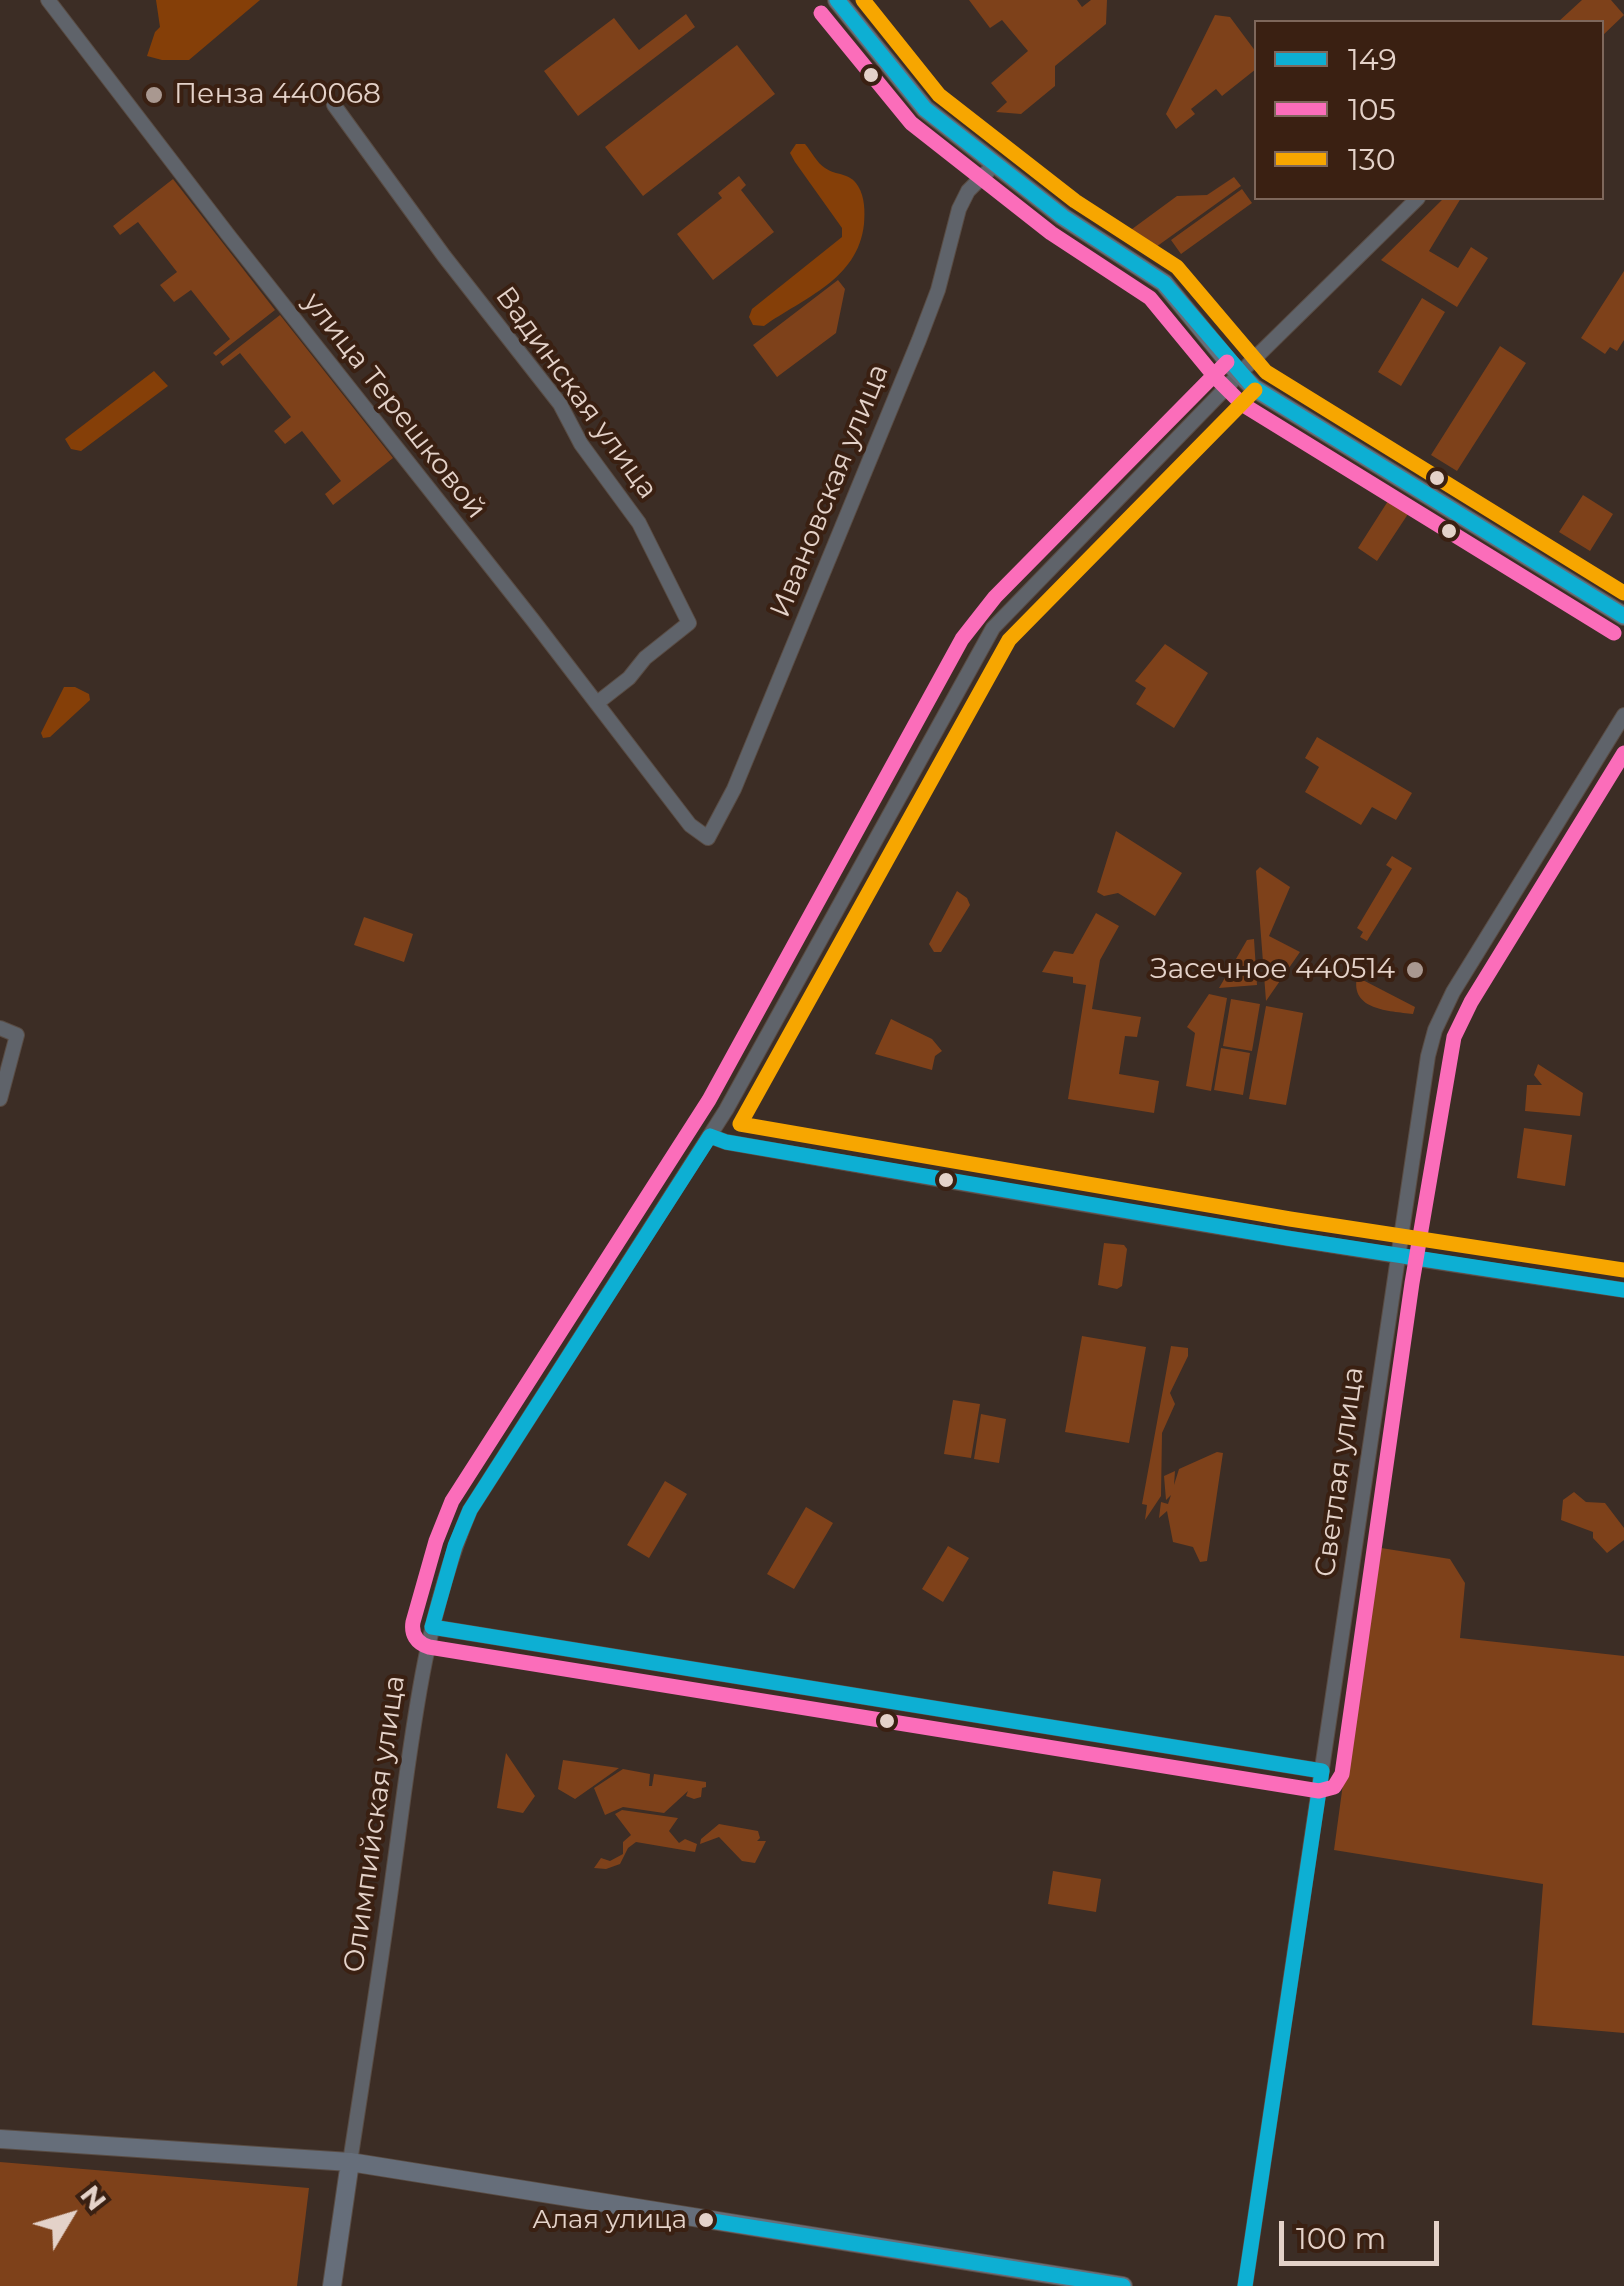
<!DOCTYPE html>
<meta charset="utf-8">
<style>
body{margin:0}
#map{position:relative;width:1624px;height:2286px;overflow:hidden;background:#3c2d25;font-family:Montserrat,sans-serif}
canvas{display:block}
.legend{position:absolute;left:1254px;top:20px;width:350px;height:180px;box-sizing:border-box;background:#3a2012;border:2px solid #7e675b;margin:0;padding:12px 18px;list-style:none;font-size:30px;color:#e4d2c9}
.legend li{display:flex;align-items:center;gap:20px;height:50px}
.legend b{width:50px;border:2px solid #7e675b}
.north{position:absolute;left:20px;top:2166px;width:100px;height:100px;-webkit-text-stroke:8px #3a2012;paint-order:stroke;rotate:52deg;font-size:28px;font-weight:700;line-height:40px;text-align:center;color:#e4d2c9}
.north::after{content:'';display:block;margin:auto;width:35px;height:45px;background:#e4d2c9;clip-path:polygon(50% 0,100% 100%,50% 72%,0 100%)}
.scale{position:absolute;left:1279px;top:2221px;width:160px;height:45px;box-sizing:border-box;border:5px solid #e4d2c9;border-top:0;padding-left:12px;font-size:30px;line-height:35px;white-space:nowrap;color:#e4d2c9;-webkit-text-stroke:8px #3a2012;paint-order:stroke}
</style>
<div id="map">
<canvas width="1624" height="2286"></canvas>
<ul class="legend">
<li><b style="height:12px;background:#0dafd3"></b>149</li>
<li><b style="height:12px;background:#fb6dba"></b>105</li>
<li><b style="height:12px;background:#f7a600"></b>130</li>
</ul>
<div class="north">N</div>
<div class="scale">100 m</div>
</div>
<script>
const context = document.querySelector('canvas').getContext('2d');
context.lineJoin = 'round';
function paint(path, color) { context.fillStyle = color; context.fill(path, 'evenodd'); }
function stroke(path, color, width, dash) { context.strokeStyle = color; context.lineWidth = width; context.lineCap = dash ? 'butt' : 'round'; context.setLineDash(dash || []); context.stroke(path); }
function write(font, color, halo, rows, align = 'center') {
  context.font = font + ' Montserrat,sans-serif'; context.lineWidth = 8; context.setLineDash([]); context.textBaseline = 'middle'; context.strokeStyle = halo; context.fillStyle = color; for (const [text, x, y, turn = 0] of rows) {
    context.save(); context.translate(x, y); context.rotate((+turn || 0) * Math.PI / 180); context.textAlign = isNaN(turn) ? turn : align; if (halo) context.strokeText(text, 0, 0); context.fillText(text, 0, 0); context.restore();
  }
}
const green = new Path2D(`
 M969,0h108l5,7 9,-7h16l-1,24 -51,42v20l-34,28 -25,-2 11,-10 -16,-19 37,-32 -26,-31 -12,8z
 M1582,0h29l13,15 -22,21v-14h-44z
 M686,14l9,13 -117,89 -34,-45 70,-53 25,32z
 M1215,15l15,2 26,35v17l-34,27 -6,-7 -25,20 4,5 -19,15 -10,-15z
 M737,45l38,49 -132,102 -38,-49z
 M739,176l7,9 -5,5 33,42 -61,48 -36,-46 45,-36 -4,-5z
 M1234,177l7,9 -92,66 -21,-20 49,-36 30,-1z
 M173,179l102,131 -59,46 -3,-3 17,-14 -39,-49 -17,12 -14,-17 17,-13 -39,-50 -18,13 -7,-9z
 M1242,189l10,14 -71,51 -10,-14z
 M1444,198h17l-32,53 29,17 13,-21 17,11 -31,49 -76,-47z
 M1624,271v69l-7,11 -7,-4 -5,7 -24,-16z
 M838,280l7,9 -9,44 -59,44 -24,-32z
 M1422,298l23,14 -44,74 -23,-14z
 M280,315l113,143 -60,47 -8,-11 16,-13 -39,-50 -17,13 -11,-13 17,-14 -51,-64 -17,13 -3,-4z
 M1500,346l26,17 -69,108 -26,-16z
 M1583,495l30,19 -23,37 -31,-19z
 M1388,501l20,13 -31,47 -19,-13z
 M1165,644l43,29 -34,55 -38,-24 10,-16 -11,-7z
 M1317,737l95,56 -16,27 -24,-13 -11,18 -56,-33 14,-25 -14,-9z
 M1116,831l66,42 -27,43 -37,-23 -14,3 -7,-4z
 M1392,856l20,12 -45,73 -7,-4 3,-5 -6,-4 35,-59 -6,-4z
 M1260,867l30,20 -21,49 31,16 -34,49 -10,-130z
 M957,891l10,7 3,7 -29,47h-7l-5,-8z
 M1096,913l23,13 -19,34 -8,49 49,8 -4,20 -12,-1 -6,38 40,7 -5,32 -86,-14 18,-114 -13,-2v-6l-31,-5 12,-21 19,3z
 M364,917l49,17 -9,28 -50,-17z
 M1254,939l3,46 -38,3 28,-48z
 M1357,977l58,30 -2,7c-24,-3 -63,-4 -56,-37z
 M1209,994l18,4 -16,93 -25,-5 9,-53 -8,-6z
 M1231,999l29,5 -8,47 -29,-5z
 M1266,1006l37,7 -17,92 -37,-6z
 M891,1019l41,20 10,12 -7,5 -3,14 -57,-16z
 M1221,1048l29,5 -7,42 -29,-5z
 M1538,1064l45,29 -3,23 -55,-5 2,-26h15l-8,-10z
 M1524,1128l48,7 -7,51 -48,-8z
 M1104,1243l20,2 3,4 -5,37 -5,3 -19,-4z
 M1082,1336l64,11 -17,96 -64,-11z
 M1171,1346l17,2v8l-18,37 5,11 -13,29 -1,63 -16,24 2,-15 -5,-1z
 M953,1400l27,4 -9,54 -27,-4z
 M981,1414l25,5 -7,44 -25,-4z
 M1217,1452l6,1 -16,108 -7,1 -7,-15 -20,-5 -6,-31 -8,7 2,-16 7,2 3,-9 -5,5 -2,-24 11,-5 -1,14 5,-16z
 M665,1481l22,13 -38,64 -22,-13z
 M1574,1492l12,10 19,1 19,25v12l-17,13 -14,-15v-6l-32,-12 2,-20z
 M806,1507l27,16 -39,66 -27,-15z
 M948,1546l21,12 -26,44 -21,-13z
 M1375,1547l75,12 15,24 -5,55 164,18v377l-92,-8 11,-141 -209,-34z
 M506,1753l29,43 -12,17 -26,-5z
 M563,1760l56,8 -44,31 -17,-10z
 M623,1769l27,5 -1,12h3l2,-12 52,8v5l-4,1 -1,9 -7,2 -8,-3 2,-5 -24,22 -41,-6 -18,8 -11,-27z
 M622,1810l56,8 -9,13 10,12 6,-4 12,5 -2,8 -59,-10 -8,6 -8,16 -14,5 -12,-1 7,-10 9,3 13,-7v-12l8,-7 -16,-21z
 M719,1824l39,7 2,7 -3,3h9l-11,22 -13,-2 -23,-24 -19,7 1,-5z
 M1053,1871l48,8 -5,33 -48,-8z
 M0,2162l309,26 -12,98h-297z`);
const forest = new Path2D(`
 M156,0h104l-71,60h-27l-15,-4 8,-24 5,-5z
 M796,144h9c6,7 12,19 20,24 11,8 25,4 33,18 7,11 7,26 6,38 -6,56 -61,74 -100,102l-11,-1 -4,-8 3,-8 90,-72v-9l-47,-66 -5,-9z
 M154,371l14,15 -87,65 -10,-2 -6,-10z
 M64,687h11l14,7 1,6 -40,37 -7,1 -2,-5z`);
const minor = new Path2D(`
 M48,0l181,236 303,383 158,206 18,13 26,-49 185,-449 19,-50 21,-81 9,-18 27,-27
 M334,105l110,151 116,148 21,40 58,79 50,100 -44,35 -16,20 -32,25
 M0,1028l17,7 -17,64
 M710,1136l16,6c299,53 598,105 898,148
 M432,1627l890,144
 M350,2162c15,-98 31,-197 44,-295 17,-121 28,-244 76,-357l256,-400 267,-482 259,-267 166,-163
 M1245,2286l183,-1230 7,-26 18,-38 171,-277`);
const major = new Path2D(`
 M837,0l88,109 138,108 101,66 67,82 23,23 370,228
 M0,2139l350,23 773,124
 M332,2286l18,-124`);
const bus1 = new Path2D(`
 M837,0l88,109 138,108 101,66 90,105 370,228
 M710,1136l16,6 561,96 337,52
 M432,1627l890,144
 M432,1627l23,-81 15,-36 240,-374
 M706,2220l417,66
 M1245,2286l77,-515`);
const bus2 = new Path2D(`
 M821,13l90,110 140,110 99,65 66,80 26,26 372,229
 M1227,362l-232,235 -33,42 -253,461 -257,401 -16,40 -23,81c-2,12 3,21 16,25l890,144 15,-4 8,-13 70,-491 42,-246 17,-35 153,-249`);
const bus3 = new Path2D(`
 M863,0l76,95 136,106 102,66 89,105 358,221
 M1255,390l-246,250 -269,484 550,95 334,51`);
const markers = [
 [871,75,9,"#e4d2c9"],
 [154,95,10,"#a99890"],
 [1437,478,9,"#e4d2c9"],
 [1449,531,9,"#e4d2c9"],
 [1415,970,10,"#a99890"],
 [946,1180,9,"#e4d2c9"],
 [887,1721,9,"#e4d2c9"],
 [706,2220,9,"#e4d2c9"]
];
const busNames = [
 ["Алая улица",687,2220]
];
const poiNames = [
 ["Пенза 440068",174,95],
 ["Засечное 440514",1395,970,"right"]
];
const streetNames = [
 ["Вадинская улица",576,393,54],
 ["улица Терешковой",394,406,52],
 ["Ивановская улица",830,491,-68],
 ["Светлая улица",1340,1472,-82],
 ["Олимпийская улица",375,1824,-82]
];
paint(green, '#7e411a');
paint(forest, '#853f08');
stroke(minor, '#594c44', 16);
stroke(major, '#594c44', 20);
stroke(minor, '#5f636a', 14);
stroke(major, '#666e7a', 18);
stroke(bus1, '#0dafd3', 15);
stroke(bus2, '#fb6dba', 15);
stroke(bus3, '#f7a600', 15);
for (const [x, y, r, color] of markers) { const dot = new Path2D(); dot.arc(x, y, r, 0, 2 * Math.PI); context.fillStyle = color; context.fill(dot); stroke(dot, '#3a2012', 4); }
write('26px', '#e4d2c9', '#3a2012', busNames, 'right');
write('28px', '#e4d2c9', '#3a2012', poiNames, 'left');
write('28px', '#e4d2c9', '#3a2012', streetNames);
</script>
